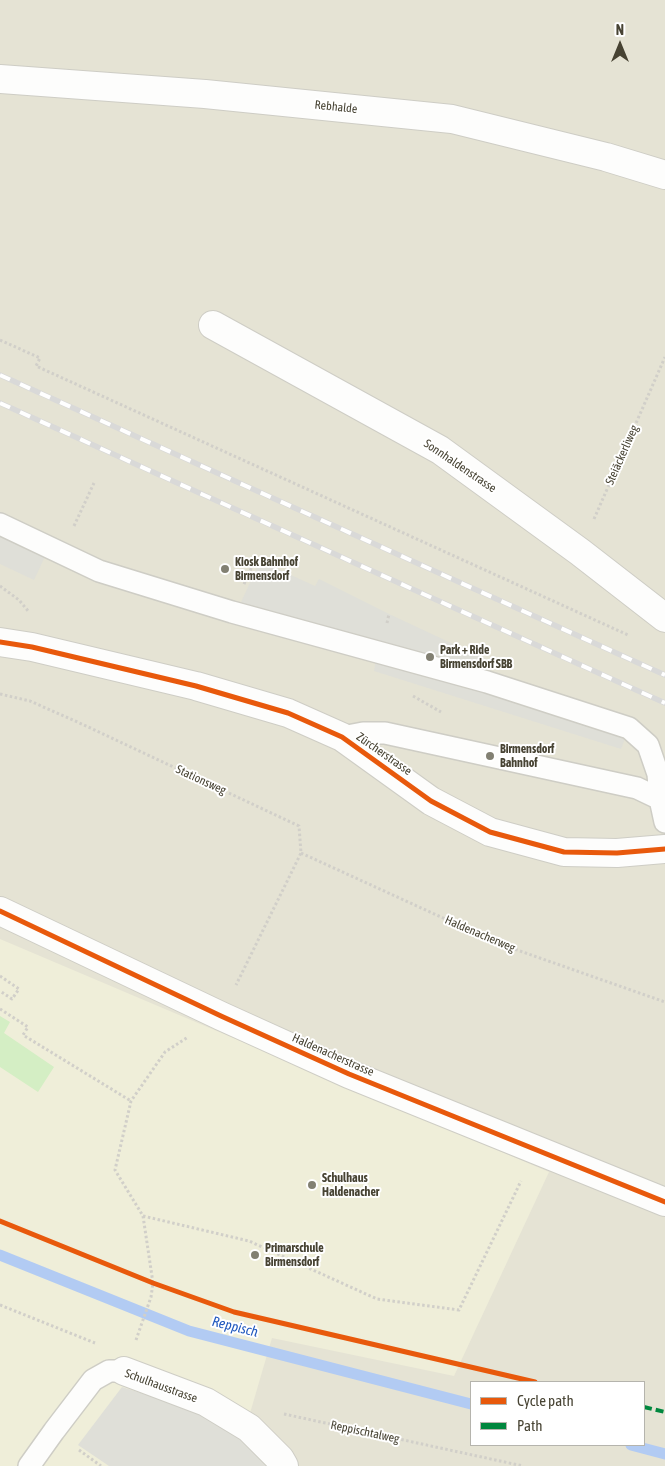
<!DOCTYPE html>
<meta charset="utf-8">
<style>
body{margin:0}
#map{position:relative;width:665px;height:1466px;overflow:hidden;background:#f0f0e8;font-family:"Asap Condensed",sans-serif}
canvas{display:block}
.legend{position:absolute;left:470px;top:1381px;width:175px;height:65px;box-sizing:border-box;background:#fff;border:1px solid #b5b4ad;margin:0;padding:6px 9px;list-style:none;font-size:15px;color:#474333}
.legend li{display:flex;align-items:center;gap:10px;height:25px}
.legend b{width:25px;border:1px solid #b5b4ad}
.north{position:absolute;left:595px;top:20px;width:50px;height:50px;-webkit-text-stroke:4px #fff;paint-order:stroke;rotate:0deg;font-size:14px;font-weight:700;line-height:20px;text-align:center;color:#474333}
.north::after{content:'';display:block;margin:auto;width:18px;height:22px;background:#474333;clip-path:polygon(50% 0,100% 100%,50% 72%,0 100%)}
</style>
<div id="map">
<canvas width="665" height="1466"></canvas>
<ul class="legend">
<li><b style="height:6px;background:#e8590c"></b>Cycle path</li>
<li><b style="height:6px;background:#00873e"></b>Path</li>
</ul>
<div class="north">N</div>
</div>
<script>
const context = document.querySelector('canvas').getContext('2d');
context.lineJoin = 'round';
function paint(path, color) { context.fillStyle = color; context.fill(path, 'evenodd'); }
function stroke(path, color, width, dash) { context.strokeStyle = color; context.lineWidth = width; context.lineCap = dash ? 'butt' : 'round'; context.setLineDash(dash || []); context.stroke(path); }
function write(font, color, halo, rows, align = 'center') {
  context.font = font + ' "Asap Condensed",sans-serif'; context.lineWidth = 4; context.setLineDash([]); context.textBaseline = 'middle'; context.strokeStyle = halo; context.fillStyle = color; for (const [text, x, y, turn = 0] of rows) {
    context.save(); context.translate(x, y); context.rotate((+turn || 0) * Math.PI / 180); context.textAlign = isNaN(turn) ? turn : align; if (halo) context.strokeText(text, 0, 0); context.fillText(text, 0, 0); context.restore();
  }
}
const residential = new Path2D(`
 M0,0h665v1466h-665zM471,1382h173v63h-173z`);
const education = new Path2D(`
 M0,939l549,233 -95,204 -182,-38 -29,99 27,29h-270z`);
const green = new Path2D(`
 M0,1016l10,6 -6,11 50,34 -16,25 -38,-25z`);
const parking = new Path2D(`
 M0,524l49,24 -15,32 -34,-16z
 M260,561l55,25 4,-7 70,35 105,49 -7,18 142,47 -8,21 -247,-78 3,-18 -141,-40z
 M122,1387l82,26 39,24 27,29h-161l-31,-21z`);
const stream = new Path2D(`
 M0,1255l189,76 282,73
 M631,1445l34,9`);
const path = new Path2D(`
 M0,340l40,18 -4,8 592,269
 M594,519l71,-162
 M74,526l20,-43
 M244,584l11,-24
 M0,586l19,14 10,12
 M387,623l2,-9
 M0,694l30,7 54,24 215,101 2,27 -65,132
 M413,696l28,16
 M301,853l199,91 165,58
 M0,976l19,13 -7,10 -12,-8
 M0,1009l28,18 -5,8 108,66
 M143,1216l106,25 128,58 82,11 62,-129
 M0,1305l95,38
 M136,1340l15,-43 2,-14 -10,-67 -28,-46 16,-69 34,-49 23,-15
 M284,1414l239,52
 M79,1450l22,16`);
const lane = new Path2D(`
 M0,524l99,47 133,41 255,70 142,46 19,17 10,29 2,25 5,23
 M342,737l21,-4h22l252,55 23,11
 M29,1466l25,-35 39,-51 16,-9h15`);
const street = new Path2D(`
 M0,79l205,15 247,25 154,38 59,18
 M213,325l227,125 140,102 85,66
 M0,642l32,5 164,39 92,27 54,24 89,64 59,31 74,20 53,1 48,-4
 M0,911l221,105 128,58 316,128
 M124,1371l82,31 43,26 31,31 4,7`);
const rail = new Path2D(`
 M0,375l665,300
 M0,403l665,300`);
const quiet = new Path2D(`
 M644,1407l21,5`);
const cycleway = new Path2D(`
 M0,642l32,5 164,39 92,27 54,24 89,64 59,31 74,20 53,1 48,-4
 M0,911l221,105 128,58 316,128
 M0,1221l153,62 81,29 301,70`);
const markers = [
 [225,569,5,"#828072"],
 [430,657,5,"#828072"],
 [490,756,5,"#828072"],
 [312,1185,5,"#828072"],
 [255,1255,5,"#828072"]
];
const streetNames = [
 ["Rebhalde",336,107,6],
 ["Steiäckerliweg",622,455,-66],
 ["Sonnhaldenstrasse",460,466,34],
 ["Zürcherstrasse",384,754,35],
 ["Stationsweg",201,780,25],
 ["Haldenacherweg",480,934,23],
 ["Haldenacherstrasse",333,1055,24],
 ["Schulhausstrasse",161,1386,20],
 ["Reppischtalweg",365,1432,12]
];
const poiNames = [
 ["Kiosk Bahnhof",235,562],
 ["Birmensdorf",235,576],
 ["Park + Ride",440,650],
 ["Birmensdorf SBB",440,664],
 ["Birmensdorf",500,749],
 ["Bahnhof",500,763],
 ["Schulhaus",322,1178],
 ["Haldenacher",322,1192],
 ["Primarschule",265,1248],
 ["Birmensdorf",265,1262]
];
const waterNames = [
 ["Reppisch",235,1327,14]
];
paint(residential, '#e5e3d4');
paint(education, '#efeed9');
paint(green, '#d4eec4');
paint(parking, '#dfdfd8');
stroke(stream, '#b2cbf3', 11);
stroke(lane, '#cecdc5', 24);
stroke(street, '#cecdc5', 30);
stroke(path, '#d1cfc9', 3, [2.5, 2.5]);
stroke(lane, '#fdfdfc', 21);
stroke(street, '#fdfdfc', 28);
stroke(rail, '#d9d9d8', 5.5);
stroke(rail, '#fff', 4, [11]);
stroke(quiet, '#00873e', 4, [8, 4]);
stroke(cycleway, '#e8590c', 5);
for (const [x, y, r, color] of markers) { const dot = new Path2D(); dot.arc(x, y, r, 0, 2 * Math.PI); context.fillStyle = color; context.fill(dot); stroke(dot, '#fff', 2); }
write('12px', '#474333', '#fff', streetNames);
write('bold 12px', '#474333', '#fff', poiNames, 'left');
write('italic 14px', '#2058be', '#fff', waterNames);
</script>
